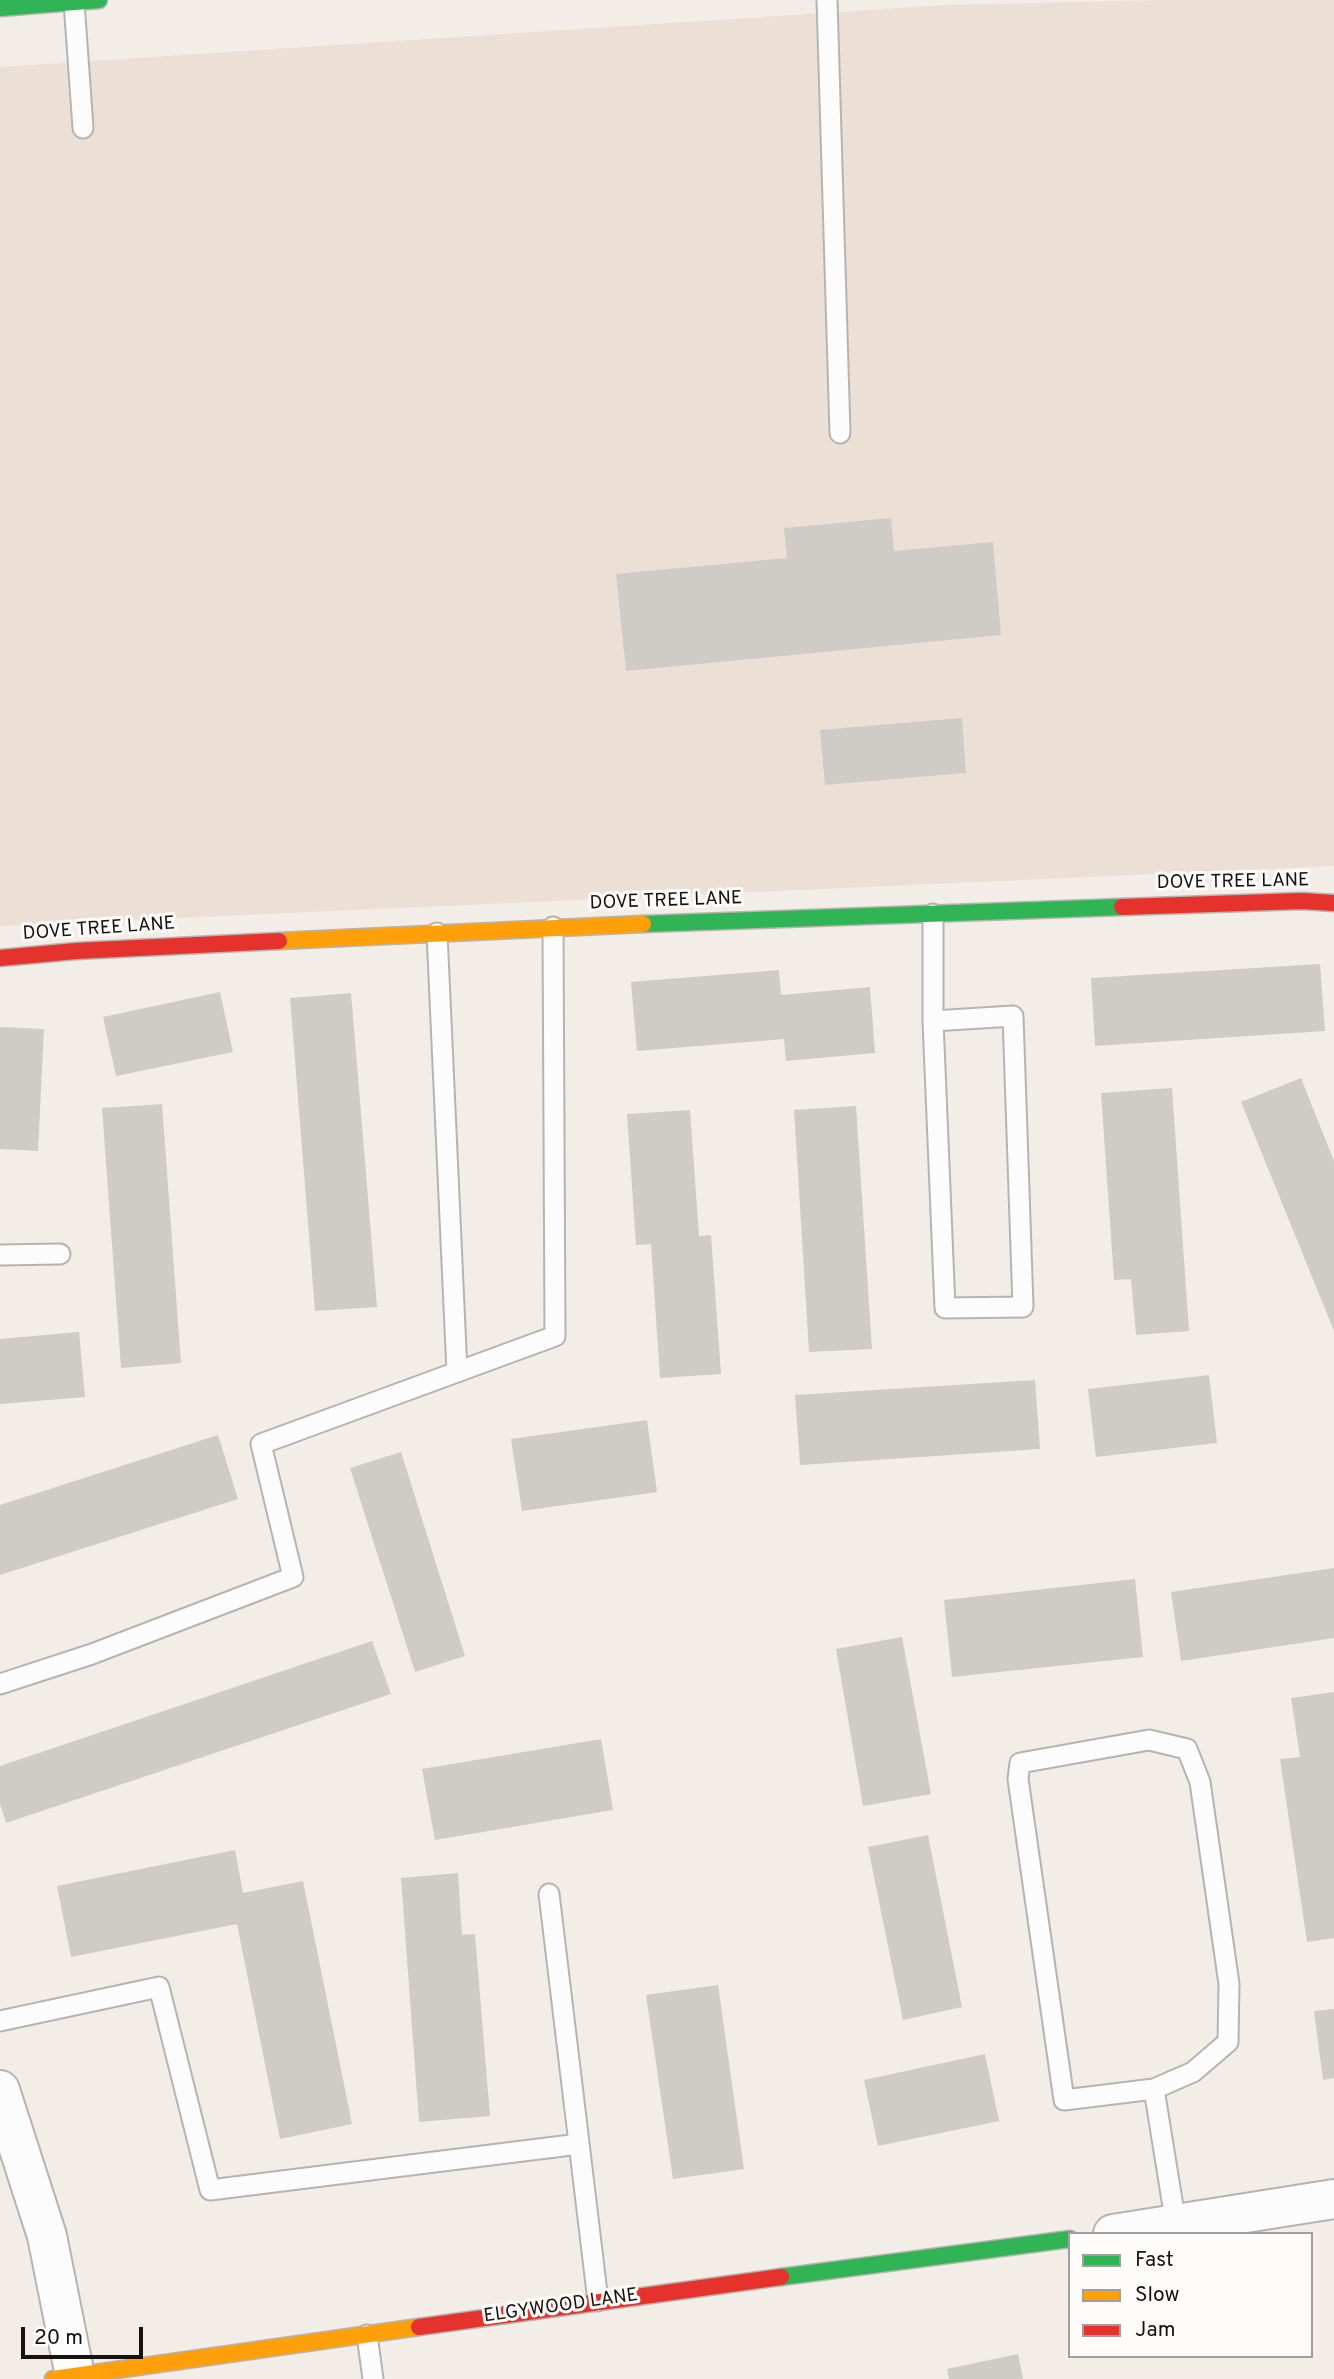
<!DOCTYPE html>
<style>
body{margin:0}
#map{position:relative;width:1334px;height:2379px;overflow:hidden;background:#f3ede8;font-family:Overpass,sans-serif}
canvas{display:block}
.legend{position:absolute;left:1068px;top:2232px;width:245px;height:126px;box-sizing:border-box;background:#fefcfa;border:2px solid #a19e9c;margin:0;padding:9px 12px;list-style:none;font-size:21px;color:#16120f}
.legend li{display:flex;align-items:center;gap:14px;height:35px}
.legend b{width:35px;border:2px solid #a19e9c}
.scale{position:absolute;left:21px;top:2327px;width:122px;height:32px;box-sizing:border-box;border:4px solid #16120f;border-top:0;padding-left:9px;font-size:21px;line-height:24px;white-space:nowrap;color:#16120f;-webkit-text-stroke:5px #fefcfa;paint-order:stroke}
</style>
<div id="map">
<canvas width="1334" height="2379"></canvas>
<ul class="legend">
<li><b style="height:9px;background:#30b455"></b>Fast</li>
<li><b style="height:9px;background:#ff9f0a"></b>Slow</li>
<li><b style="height:9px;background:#e5322d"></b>Jam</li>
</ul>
<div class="scale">20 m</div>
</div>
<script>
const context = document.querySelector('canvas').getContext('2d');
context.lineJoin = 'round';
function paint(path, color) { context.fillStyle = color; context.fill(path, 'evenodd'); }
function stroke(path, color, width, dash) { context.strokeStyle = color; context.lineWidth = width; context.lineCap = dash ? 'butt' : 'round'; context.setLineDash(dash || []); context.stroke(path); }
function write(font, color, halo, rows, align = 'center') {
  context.font = font + ' Overpass,sans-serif'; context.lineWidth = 6; context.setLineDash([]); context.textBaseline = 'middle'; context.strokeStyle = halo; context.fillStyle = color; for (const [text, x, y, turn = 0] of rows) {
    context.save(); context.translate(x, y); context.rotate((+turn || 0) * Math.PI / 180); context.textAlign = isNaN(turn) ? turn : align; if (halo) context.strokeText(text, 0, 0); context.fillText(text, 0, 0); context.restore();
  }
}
const built = new Path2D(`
 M1160,0h174v866l-1334,60v-859l945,-62z`);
const building = new Path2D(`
 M891,518l3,33 99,-9 8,93 -375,36 -10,-97 171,-16 -3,-30z
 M962,718l4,55 -141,12 -5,-55z
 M1320,964l5,67 -230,15 -4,-68z
 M779,970l2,25 89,-8 5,66 -89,8 -2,-22 -147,12 -6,-69z
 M220,992l13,60 -117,24 -13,-59z
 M351,993l26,314 -62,4 -25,-313z
 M0,1027l44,2 -6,122 -38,-2z
 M1301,1078l33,83v170l-93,-229z
 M1172,1088l17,243 -53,4 -5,-56 -17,1 -13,-187z
 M162,1104l19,259 -60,5 -19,-260z
 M856,1106l16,243 -63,3 -15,-242z
 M690,1110l9,126 12,-1 10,139 -61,4 -9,-134 -15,1 -9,-131z
 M79,1332l6,65 -85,7v-65z
 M1209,1375l8,68 -121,14 -8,-68z
 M1035,1380l5,69 -240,16 -5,-70z
 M647,1420l10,72 -135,19 -11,-72z
 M218,1435l20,64 -238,76v-70z
 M401,1452l64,204 -50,16 -65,-204z
 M1334,1568v70l-153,23 -10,-69z
 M1135,1579l8,78 -191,20 -8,-77z
 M902,1637l29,157 -68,12 -27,-157z
 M372,1641l19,53 -385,129 -6,-19v-38z
 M1334,1692v246l-27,4 -27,-183 20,-2 -9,-59z
 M601,1739l12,71 -178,30 -13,-71z
 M928,1835l34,172 -59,13 -35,-173z
 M235,1850l8,43 60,-12 49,243 -72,15 -43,-215 -166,33 -14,-71z
 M458,1873l4,62 13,-1 15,182 -71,6 -18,-244z
 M718,1985l26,184 -71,10 -27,-184z
 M1334,2009v69l-11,2 -9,-69z
 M985,2054l14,67 -121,25 -14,-66z
 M1018,2354l5,25h-74l-2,-10z`);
const lane = new Path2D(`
 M827,0l13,433
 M74,2l9,126
 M437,933l20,439
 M933,1021l80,-5 10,291 -78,1 -12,-287v-107
 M0,1255l60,-1
 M0,1684l92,-30 201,-77 -32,-133 294,-108 -2,-409
 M549,1894l49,407
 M0,2021l159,-34 51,203 369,-46
 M1154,2089l39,-17 35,-30 1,-58 -29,-202 -13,-33 -38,-9 -129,23 -2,16 46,321 90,-11 22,136
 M367,2335l6,44`);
const street = new Path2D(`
 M0,2090l47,146 28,140
 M1113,2234l221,-35`);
const fast = new Path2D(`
 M0,8l99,-8
 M643,924l479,-17
 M781,2277l289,-38`);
const slow = new Path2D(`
 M279,941l364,-17
 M53,2379l366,-52`);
const jam = new Path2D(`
 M1122,907l180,-6 32,2
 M0,958l76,-7 203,-10
 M419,2327l362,-50`);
const streetNames = [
 ["DOVE TREE LANE",1233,883,-1],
 ["DOVE TREE LANE",666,902,-2],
 ["DOVE TREE LANE",99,930,-4],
 ["ELGYWOOD LANE",561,2307,-8]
];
paint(built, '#ece0d6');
paint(building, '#cfcbc7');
stroke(lane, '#b7b3af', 23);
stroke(street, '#b7b3af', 42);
stroke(fast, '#b7b3af', 19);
stroke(slow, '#b7b3af', 19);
stroke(jam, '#b7b3af', 19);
stroke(lane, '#fdfcfc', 19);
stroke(street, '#fdfcfc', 38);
stroke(fast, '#30b455', 16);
stroke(slow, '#ff9f0a', 16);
stroke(jam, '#e5322d', 16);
write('19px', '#16120f', '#fefcfa', streetNames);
</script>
